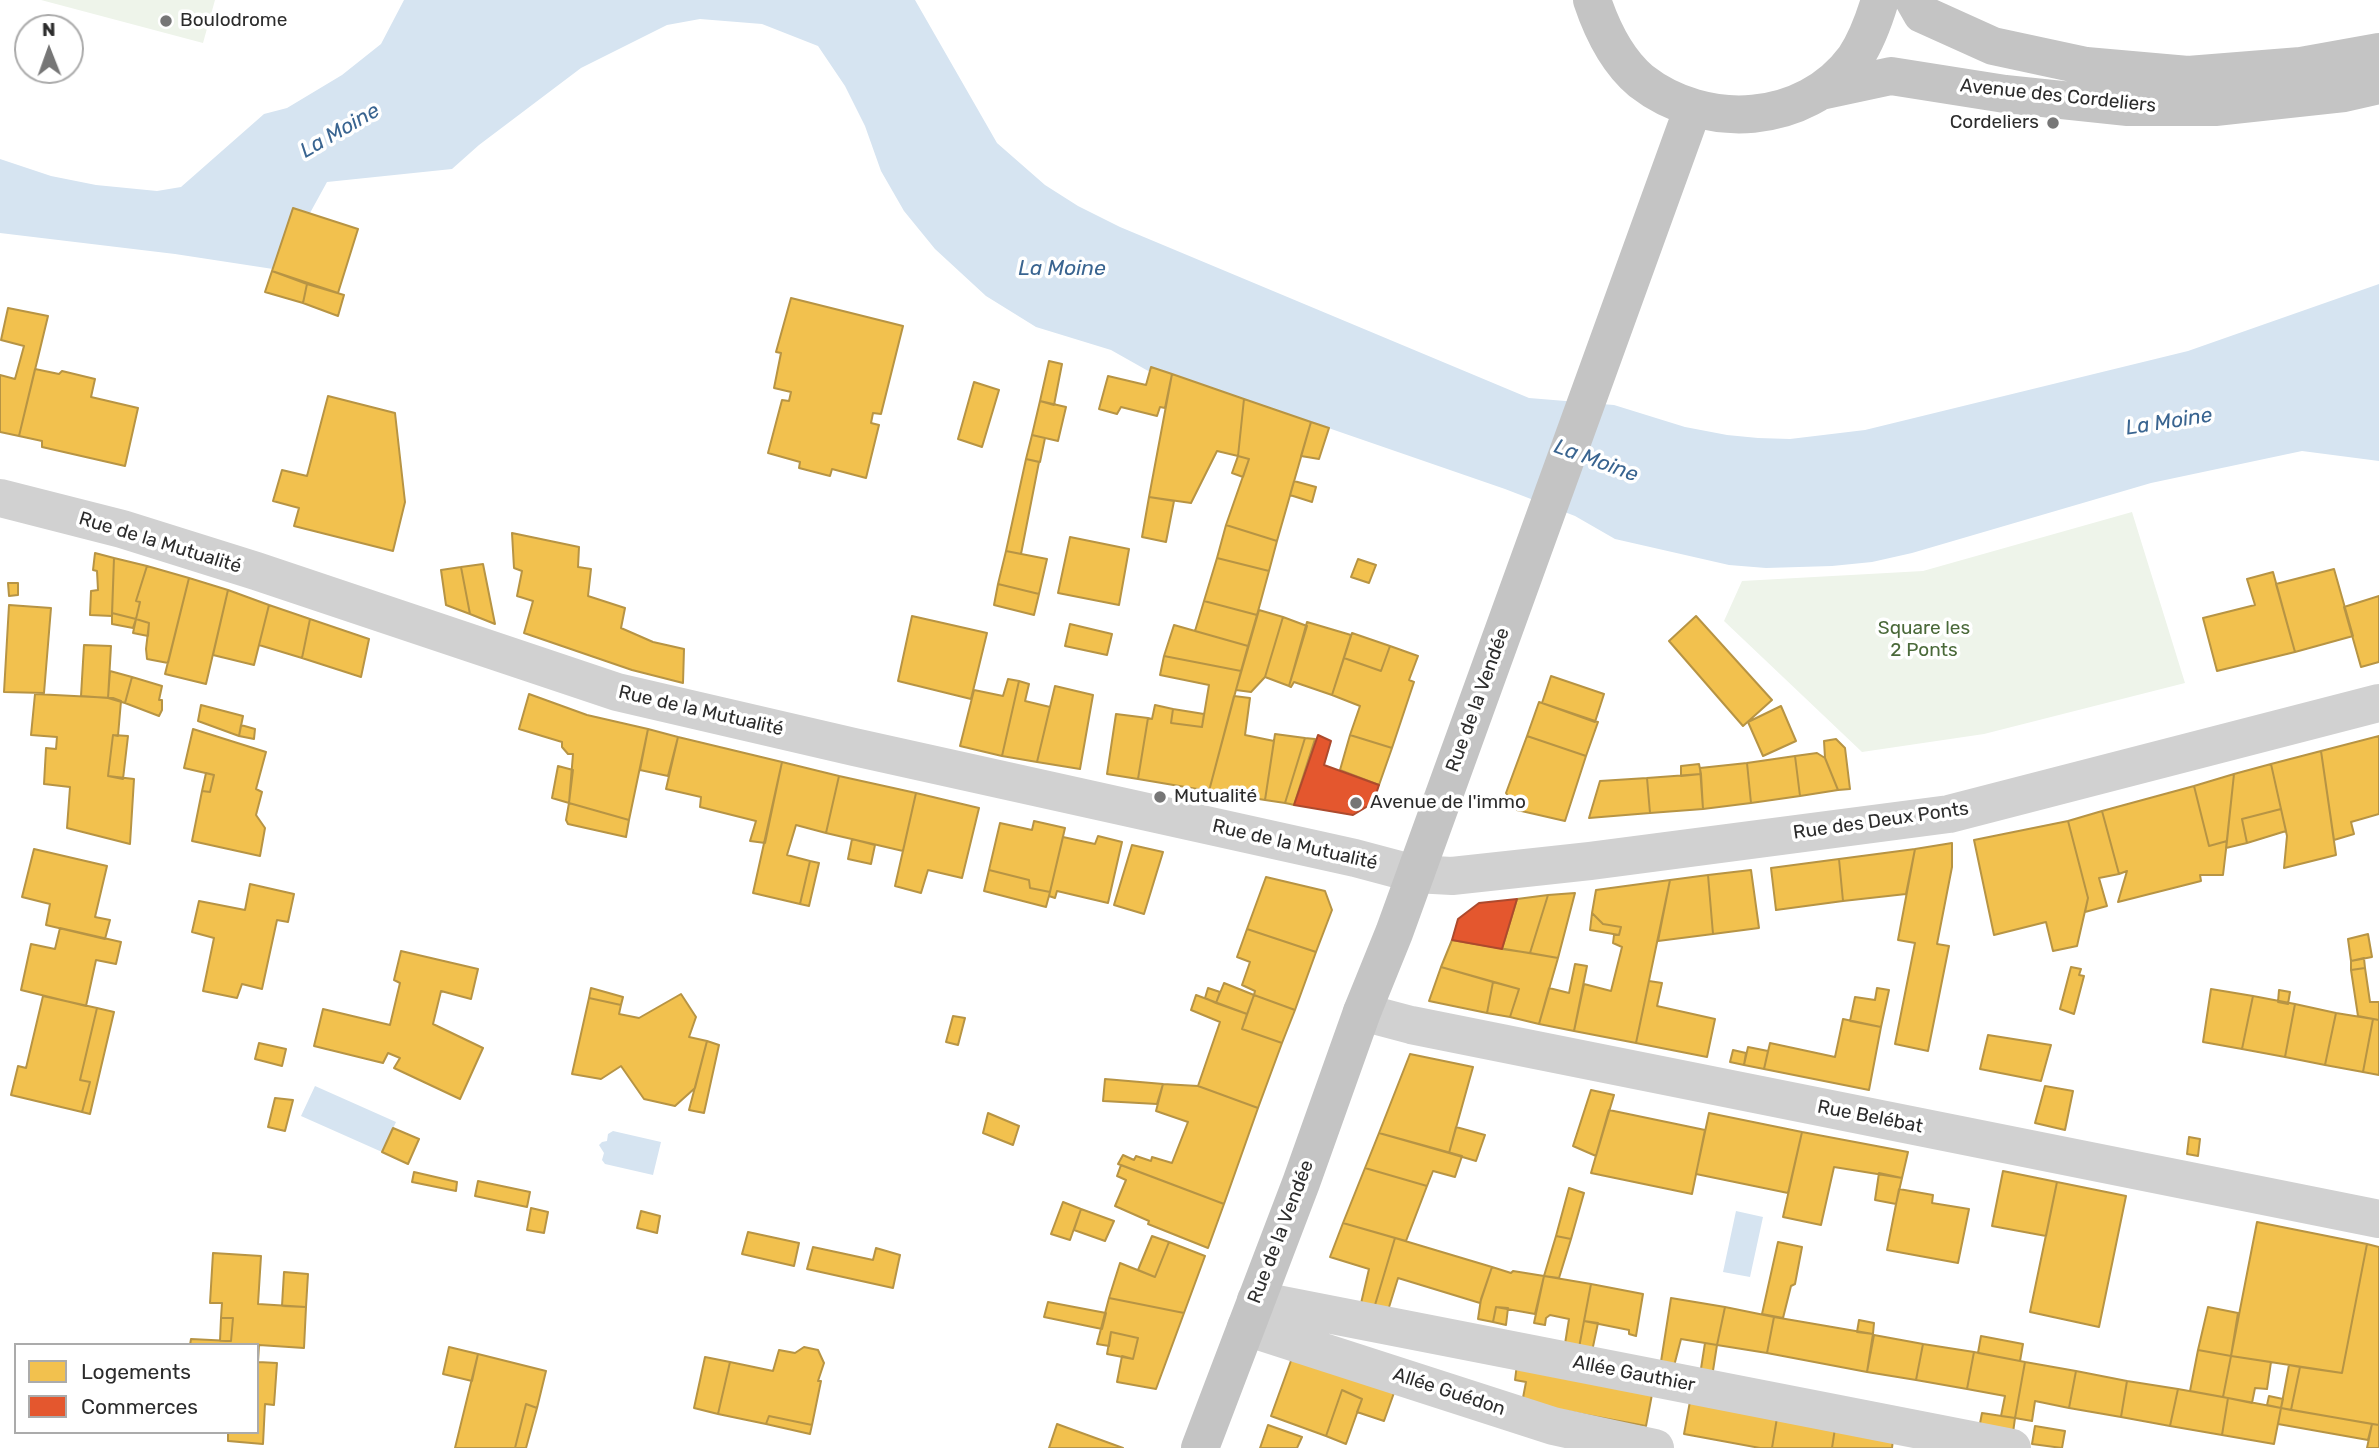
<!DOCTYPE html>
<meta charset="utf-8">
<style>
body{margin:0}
#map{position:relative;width:2379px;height:1448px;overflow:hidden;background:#fff;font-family:Rubik,sans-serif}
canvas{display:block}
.legend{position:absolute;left:14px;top:1343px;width:245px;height:91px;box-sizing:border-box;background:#fff;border:2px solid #ababab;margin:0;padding:9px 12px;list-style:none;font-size:21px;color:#2c2c2c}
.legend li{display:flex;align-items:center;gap:14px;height:35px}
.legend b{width:35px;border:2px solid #ababab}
.north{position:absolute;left:14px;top:14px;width:70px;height:70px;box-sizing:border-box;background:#fff;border:2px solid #ababab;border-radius:50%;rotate:359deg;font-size:19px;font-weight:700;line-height:28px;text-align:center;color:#2c2c2c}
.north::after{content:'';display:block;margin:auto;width:24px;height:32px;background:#767676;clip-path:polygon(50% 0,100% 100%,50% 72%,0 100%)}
</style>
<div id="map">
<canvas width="2379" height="1448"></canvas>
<ul class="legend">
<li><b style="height:19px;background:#f2c14e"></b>Logements</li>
<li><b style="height:19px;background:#e4572e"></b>Commerces</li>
</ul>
<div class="north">N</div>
</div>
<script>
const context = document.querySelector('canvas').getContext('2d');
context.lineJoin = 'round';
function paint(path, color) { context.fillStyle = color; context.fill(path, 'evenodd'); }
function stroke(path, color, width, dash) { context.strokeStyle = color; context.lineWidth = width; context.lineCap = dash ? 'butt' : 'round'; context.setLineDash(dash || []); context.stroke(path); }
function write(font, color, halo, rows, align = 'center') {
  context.font = font + ' Rubik,sans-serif'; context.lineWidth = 7; context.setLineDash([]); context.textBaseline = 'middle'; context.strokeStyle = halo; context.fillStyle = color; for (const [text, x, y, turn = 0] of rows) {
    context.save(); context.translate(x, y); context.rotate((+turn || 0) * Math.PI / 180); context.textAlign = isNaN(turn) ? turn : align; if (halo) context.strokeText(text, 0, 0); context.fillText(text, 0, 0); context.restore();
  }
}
const green = new Path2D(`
 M41,0h174l-12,43z
 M2132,512l53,171 -201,51 -122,18 -138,-131 18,-40 181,-10z`);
const water = new Path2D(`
 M404,0h511l82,143 48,42 33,21 42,21 409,171 85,7 71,22 42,8 31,3 32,1 75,-9 323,-79 191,-67v177l-77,-10 -151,32 -239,70 -40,9 -40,4 -66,2 -37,-3 -114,-26 -40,-23 -70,-27 -333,-115 -21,-7 -1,5 -39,-22 -75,-23 -50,-31 -51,-47 -31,-38 -23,-40 -16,-45 -20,-40 -27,-40 -56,-22 -62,-5 -33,6 -86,43 -102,77 -27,24 -125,13 -17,31 -16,-5 -21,61 -98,-15 -175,-21v-74l51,17 45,9 61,6 24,-4 83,-73 23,-6 55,-33 39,-31z
 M315,1086l81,36 -14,30 -81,-36z
 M613,1131l48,11 -8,33 -48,-11 -3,-4 2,-7 -5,-8 3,-3 5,-1 1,-7z
 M1736,1211l27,6 -13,60 -27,-5z`);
const homes = new Path2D(`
 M293,208l65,21 -20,64 -66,-22z
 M272,271l35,13 -4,19 -38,-11z
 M307,284l37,11 -6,21 -35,-13z
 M791,298l112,28 -22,88 -8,-1 -2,10 8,2 -13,53 -34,-9 -2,7 -31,-8 1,-6 -32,-9 14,-53 7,1 2,-9 -17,-4 7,-35 -5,-1z
 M8,308l40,8 -29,120 -19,-4v-57l15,4 9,-33 -23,-6z
 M1049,361l13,3 -8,41 -14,-4z
 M1151,367l21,7 -7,34 -5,-1 -3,9 -36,-9 -4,7 -18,-5 9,-33 38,9z
 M35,369l24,5 3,-3 33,8 -4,18 47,11 -13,58 -83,-19v-6l-23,-5z
 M1172,374l72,25 -6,57 -21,-5 -26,52 -42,-6z
 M974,382l25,8 -17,57 -24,-8z
 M328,396l67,17 10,89 -12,49 -99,-25 5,-18 -26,-7 9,-31 25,6z
 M1244,399l67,23 -34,119 -51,-16 23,-66 -11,-3z
 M1040,401l26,6 -8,34 -26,-6z
 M1311,422l18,6 -10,31 -18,-3z
 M1032,435l13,3 -5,24 -14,-3z
 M1238,456l11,3 -6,18 -11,-4z
 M1026,459l13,3 -18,92 -15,-3z
 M1294,481l22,6 -4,15 -22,-7z
 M1149,497l25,4 -8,41 -24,-5z
 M1226,525l51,16 -8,30 -52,-13z
 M512,533l67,14 -1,20 13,2 -3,27 37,12 -4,20 32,14 31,7 -1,34 -51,-13 -108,-37 9,-32 -16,-5 5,-25 -8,-3z
 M1070,537l59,12 -10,56 -61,-12z
 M1006,551l41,8 -8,35 -41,-10z
 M95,553l19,5 -2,58 -22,-1 1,-24 7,-1 -1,-19 -4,-1z
 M114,558l33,8 -11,35 4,1 -4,17 -24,-6z
 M1217,558l52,13 -12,44 -53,-14z
 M1358,559l18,6 -7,18 -18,-6z
 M483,564l12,60 -25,-10 -9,-47z
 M147,566l42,12 -21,85 -21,-4 -1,-10 3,-26 -13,-4 4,-17 -4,-1z
 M461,567l9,47 -24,-9 -5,-35z
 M2334,569l19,67 -58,16 -19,-68z
 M2273,572l22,80 -78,19 -14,-53 52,-13 -8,-26z
 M189,578l39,12 -22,94 -41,-10z
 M8,583h10v12l-9,1z
 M998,584l41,10 -5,21 -40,-10z
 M228,590l41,15 -15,60 -41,-10z
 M2379,596v66l-18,5 -17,-60z
 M1204,601l53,14 -9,31 -53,-15z
 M9,605l42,3 -7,85 -40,-1z
 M269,605l41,14 -8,39 -43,-13z
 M1259,610l24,7 -18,60 -14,15 -15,-2z
 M112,613l24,6 -3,9 -21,-4z
 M912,616l75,17 -16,66 -73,-18z
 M1696,616l76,84 -29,26 -74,-85z
 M1283,617l24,9 -18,60 -24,-9z
 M136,619l13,4 -1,13 -15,-3z
 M310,619l59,20 -8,38 -59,-19z
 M1307,622l44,13 -19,60 -38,-13 -3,5 -2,-1z
 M1070,624l42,10 -5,21 -42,-9z
 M1174,625l74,21 -7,25 -77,-15z
 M1352,633l38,13 -9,25 -37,-13z
 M84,645l27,1 -3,52 -27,-2z
 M1390,646l28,10 -9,24 5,2 -22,66 -42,-13 10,-29 -28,-11 12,-37 37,13z
 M1164,656l77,15 -32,120 -71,-12 10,-61 4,1 3,-14 18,4 -2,14 31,4 7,-42 -49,-10z
 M110,671l22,6 -7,26 -17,-5z
 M1551,676l53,18 -9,28 -53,-19z
 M132,677l30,9 -3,14h3v10l-3,6 -34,-13z
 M1008,679l11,2 -17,75 -42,-10 14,-56 29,6z
 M1019,681l10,3 -4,17 25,6 -13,55 -35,-6z
 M1055,686l38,9 -13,74 -43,-7z
 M35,694l78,4 8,3 -3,35 -5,-1 -5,41 26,3 -4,65 -63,-16 3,-41 -26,-3 2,-36 10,1 1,-12 -26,-2z
 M529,694l58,21 61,14 -19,91 -60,-17 4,-49h-5l-6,-7v-5l-43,-13z
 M1234,696l16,2 -5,37 29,6 -9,59 -56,-9z
 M1539,702l59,20 -12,34 -59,-20z
 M201,705l42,11 -4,20 -41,-15z
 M1781,706l15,35 -33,15 -15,-34z
 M1173,709l31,5 -2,13 -31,-4z
 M1116,714l32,4 -10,61 -31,-5z
 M241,725l14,4 -1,10 -15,-3z
 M193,729l73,23 -10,37 6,3 -6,23 9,13 -5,28 -68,-15 10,-50 8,1 4,-17 -30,-7z
 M648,729l30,8 -10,39 -28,-6z
 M1275,734l30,4 -20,65 -20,-3z
 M113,735l15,1 -5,43 -15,-3z
 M1350,735l42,13 -13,37 -39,-15z
 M1527,736l59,20 -21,65 -48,-11 -11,-17z
 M2379,736v78l-28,8 3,12 -20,6 -13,-89z
 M678,737l104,25 -17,81 -15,-2 6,-20 -56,-14 1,-10 -35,-8z
 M1305,738l10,1 -21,66 -4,-1 -5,-1z
 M1836,739l9,9 5,41 -12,1 -13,-32 -1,-17z
 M2321,751l15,104 -52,13 3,-32 -16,-72z
 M1817,753l8,5 13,32 -38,6 -5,-40z
 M1795,756l5,40 -49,7 -4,-40z
 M782,762l57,14 -13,57 -30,-8 -9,30 23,6 -10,43 -47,-11z
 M1747,763l4,40 -48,6 -3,-41z
 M1699,764l2,10 -20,2v-10z
 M2271,764l10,45 -39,10 5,24 -21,5 8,-74z
 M558,766l15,4 -4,33 -17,-5z
 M206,773l8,2 -4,17 -8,-1z
 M1701,774l2,35 -53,4 -3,-35z
 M2234,774l-7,67 -18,5 -15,-60z
 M839,776l77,17 -13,58 -77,-18z
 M1647,778l3,35 -61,5 11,-37z
 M2194,786l15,60 18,-5 -4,34h-23l1,6 -83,21 9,-31 -8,3 -17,-63z
 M916,793l63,15 -17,70 -34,-8 -7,23 -26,-7z
 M569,803l60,17 -3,17 -58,-13 -2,-4z
 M2281,809l5,22 -39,12 -5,-24z
 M2102,811l17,63 -20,4 8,28 -22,6 3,-14 -20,-77z
 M1034,821l31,7 -15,64 -20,-4 -1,-8 -40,-10 11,-47 32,7z
 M2068,821l20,77 -11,48 -24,5 -7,-29 -52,13 -20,-95z
 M1098,836l24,6 -14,61 -51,-12 -2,7 -6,-2 14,-59 32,7z
 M852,839l23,6 -4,19 -23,-5z
 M1952,843v24l-15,77 12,2 -21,105 -33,-7 20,-101 -17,-3 17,-91z
 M1132,845l31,7 -19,62 -30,-9z
 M34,849l73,17 -12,51 15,3 -5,19 -59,-14 4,-21 -28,-7z
 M1915,849l-9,45 -63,7 -4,-42z
 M1839,859l4,42 -67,9 -5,-42z
 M810,861l9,2 -10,43 -9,-2z
 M989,870l40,10 1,8 20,4 -4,15 -62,-16z
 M1751,870l8,58 -46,6 -5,-59z
 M1708,875l5,59 -55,7 12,-61z
 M1266,877l59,14 7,19 -16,42 -69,-23z
 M1670,880l-34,163 -62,-12 10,-47 27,7 11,-44 -9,-4 1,-8h5l2,-8 -18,-3 -11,-11 4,-23z
 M250,884l44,10 -6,28 -11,-2 -15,69 -20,-5 -5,14 -34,-7 11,-53 -22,-6 7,-31 46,9z
 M1575,893l-17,65 -28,-5 18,-58z
 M1548,895l-18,58 -28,-4 15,-50z
 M1592,913l11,11 18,3 -2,8 -29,-5z
 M60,928l61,14 -5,22 -20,-4 -10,46 -65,-16 10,-46 24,5z
 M1247,929l69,23 -21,58 -41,-15 1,-4 -13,-6 8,-23 -13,-5z
 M2368,934l4,23 -21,4 -3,-22z
 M1452,940l106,18 -19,66 -29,-7 9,-28 -78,-22z
 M401,951l77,18 -7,30 -30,-8 -8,33 50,24 -23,51 -66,-31 6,-10 -12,-5 -5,10 -69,-17 9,-37 67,16 10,-42 -6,-3z
 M2364,958l1,10 -14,2v-9z
 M1575,964l12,2 -13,65 -35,-7 10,-36 20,5z
 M1441,967l52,15 -6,31 -58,-12z
 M2071,967l10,2 -2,6 5,1 -10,38 -14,-5z
 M2365,968l5,34h9v18l-21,-4 -7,-46z
 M1649,981l13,2 -5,23 58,13 -8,38 -71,-14z
 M1493,982l26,7 -9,28 -23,-4z
 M1224,983l30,12 -7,19 -31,-11z
 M591,988l32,9 -2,8 -32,-7z
 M1208,988l12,4 -4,11 -11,-5z
 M1877,988l12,2 -8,37 -31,-6 5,-24 20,3z
 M2211,989l42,7 -11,53 -39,-7z
 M2279,990l11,2 -2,12 -10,-2z
 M681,994l15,23 -7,20 18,4 -12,47 -20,18 -31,-7 -23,-33 -20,13 -29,-5 17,-76 32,7 -2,9 20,4z
 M1196,995l51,19 -5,15 40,14 -24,65 -60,-22 22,-64 -29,-12z
 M1254,995l41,15 -13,33 -40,-14z
 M43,996l54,12 -17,72 10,2 -8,30 -71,-17 7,-29 8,2z
 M2253,996l42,8 -10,53 -43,-8z
 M2295,1004l41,9 -11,52 -40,-8z
 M97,1008l17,4 -24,102 -8,-2 8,-30 -10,-2z
 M2336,1013l37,6 -10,53 -38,-7z
 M953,1016l12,2 -7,27 -12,-3z
 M1843,1019l38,8 -12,63 -105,-21 6,-26 65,14z
 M2373,1019l6,1v55l-16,-3z
 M1988,1035l63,10 -10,36 -61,-12z
 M707,1041l12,4 -15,68 -15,-3z
 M259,1043l27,6 -4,17 -27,-7z
 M1748,1047l20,4 -4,18 -20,-4z
 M1733,1050l13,3 -2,12 -14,-3z
 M1410,1054l63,13 -24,86 -70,-20z
 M1105,1079l58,5 -6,20 -54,-3z
 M1163,1084l35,2 60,22 -34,96 -106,-40 5,-9 11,5 2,-4 15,5 1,-4 20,6 16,-41 -32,-11z
 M2045,1086l28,5 -8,39 -30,-7z
 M1591,1090l23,5 -18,61 -23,-10z
 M275,1098l18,2 -8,31 -17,-4z
 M1609,1110l96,20 -13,64 -101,-21z
 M988,1113l31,13 -6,19 -30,-12z
 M1709,1113l93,19 -14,61 -92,-19z
 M1456,1127l29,8 -9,26 -27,-8z
 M393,1128l26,11 -11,25 -26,-12z
 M1802,1132l106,20 -6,26 -68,-11 -13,58 -38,-8z
 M1379,1133l83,23 -7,21 -22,-6 -6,15 -62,-18z
 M2189,1137l11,2 -2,17 -11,-2z
 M1121,1165l103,39 -16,44 -60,-24 1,-3 -34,-15 11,-26 -9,-4z
 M1365,1168l62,18 -21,55 -63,-18z
 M2003,1171l54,11 -11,54 -54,-10z
 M414,1172l43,10 -1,9 -44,-9z
 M1879,1173l23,5 -6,26 -21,-4z
 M478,1181l52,11 -3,15 -52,-11z
 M2057,1182l69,14 -27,131 -69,-15z
 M1569,1188l15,5 -13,46 -15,-3z
 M1899,1189l34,6 -1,8 37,6 -11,54 -71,-13z
 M1063,1202l18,7 -11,31 -19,-6z
 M531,1208l17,4 -4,21 -17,-3z
 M1081,1209l33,12 -9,20 -31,-11z
 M641,1211l19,5 -3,17 -20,-5z
 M2257,1222l110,22 -25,129 -111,-17z
 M1343,1223l52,15 -23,77 -13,-3 10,-43 -39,-12z
 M748,1232l51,11 -5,23 -52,-12z
 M1152,1236l17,6 -14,35 -17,-7z
 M1556,1236l15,3 -12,39 -15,-2z
 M1395,1238l97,29 -12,36 -82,-25 -12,39 -14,-2z
 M1169,1242l36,14 -21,57 -75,-15 11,-35 35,14z
 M1778,1242l24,5 -7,37 -4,2 -8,32 -21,-4z
 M2367,1244l12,3v178l-88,-15 9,-43 42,6z
 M813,1247l60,13 3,-12 24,7 -7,33 -86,-19z
 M213,1253l48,3 -3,48 48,3 -2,41 -45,-3 -1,17 19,1 -3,42 -9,-1 -2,40 -35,-3v-9h29v-87h-67l1,-6 40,2 2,-23h-12l1,-15h-12z
 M1492,1267l19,6 2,-2 31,5 -9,38 -39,-7 -3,15 -15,-3 3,-20z
 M284,1272l24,2 -2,33 -24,-1z
 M1544,1276l47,8 -13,69 -14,-3 5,-31 -19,-4 -4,3 -1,7 -11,-2z
 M1591,1284l52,10 -7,42 -7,-2v-4l-45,-9z
 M1109,1298l75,15 -28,76 -39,-7 5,-26 11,3 5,-21 -27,-6 -2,14 -12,-2z
 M1671,1298l54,9 -8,38 -36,-6 -8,31 -13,-2z
 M1048,1302l58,11 -4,16 -58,-12z
 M1496,1307l12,1 -2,17 -13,-3z
 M1725,1307l49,10 -7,36 -50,-8z
 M2208,1307l30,6 -7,43 -33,-6z
 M1774,1317l99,17 -6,38 -100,-19z
 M221,1318h12l-2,23h-11z
 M1859,1320l15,3 -1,11 -16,-2z
 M1584,1321l14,2 -7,33 -13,-3z
 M1111,1332l27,6 -5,21 -26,-5z
 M1874,1335l49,9 -7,36 -49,-8z
 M1981,1336l42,8 -3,17 -42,-8z
 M1705,1343l12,2 -5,32 -12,-2z
 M1923,1344l51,8 -7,37 -51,-9z
 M449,1347l29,7 -6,27 -29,-7z
 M804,1347l14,3 6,13 -6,18h3l-9,44 -43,-9 -3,8 -48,-10 12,-52 43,9 6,-21 16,3z
 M2198,1350l33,6 -8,41 -33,-6z
 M1974,1352l51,10 -10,56 -14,-2 4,-20 -38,-7z
 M478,1354l68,17 -9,37 -11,-4 -11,44h-60z
 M2231,1356l40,6 -4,27 -12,-1 -3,15 -29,-6z
 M705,1357l25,5 -12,52 -24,-6z
 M1292,1358l103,32 -11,31 -27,-9 5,-13 -20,-9 -16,46 -55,-20z
 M2025,1362l51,9 -7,37 -34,-7 -3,20 -17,-3z
 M1517,1364l136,25 -7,37 -124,-23 4,-21 -11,-2z
 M2289,1365l11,2 -9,43 -10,-2z
 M2076,1371l51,10 -6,36 -52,-9z
 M2127,1381l51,8 -8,37 -49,-9z
 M2178,1389l50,9 -6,37 -52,-9z
 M1342,1390l20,9 -16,45 -20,-8z
 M1691,1396l87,16 -6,36h-12l-76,-14z
 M2269,1396l14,3 -2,9 -14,-3z
 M2228,1398l53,10 -7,36 -52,-9z
 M526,1404l11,4 -11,40h-11z
 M2281,1408l91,16 -4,16 -90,-16z
 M1778,1412l58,10 -4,26h-60z
 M1982,1413l33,5 -3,22 -34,-6z
 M769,1416l43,9 -2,9 -44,-10z
 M1836,1422l58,10 -2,16h-60z
 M1057,1424l66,24h-74z
 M2372,1424l7,1v23h-12z
 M1268,1425l34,12 -5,11h-37z
 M2035,1426l30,5 -3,17 -30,-4z`);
const shops = new Path2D(`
 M1318,735l13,6 -7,24 55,20 -6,18 -20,12 -59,-10z
 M1517,899l-15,50 -50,-9 6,-21 21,-16z`);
const minor = new Path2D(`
 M0,498l122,31 134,42 361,121 237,55 501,111 60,16 37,2 138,-15 359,-47 430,-111
 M1362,1012l49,13 968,194
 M1256,1300l756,148
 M1246,1327l307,99 102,22`);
const major = new Path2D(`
 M1592,0c10,30 24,60 49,81 64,50 164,45 214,-23 12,-18 19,-38 25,-58
 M1914,0l8,14 71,32 93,20 102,9 113,-9 78,-14
 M1821,91l70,-15 114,18 123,13h87l129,-14 35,-8
 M1200,1448l101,-265 61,-171 32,-79 299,-825`);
const markers = [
 [166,21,7,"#767676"],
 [2053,123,7,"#767676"],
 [1160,797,7,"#767676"],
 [1356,803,7,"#767676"]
];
const poiNames = [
 ["Boulodrome",180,21],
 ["Cordeliers",2039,123,"right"],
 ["Mutualité",1174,797],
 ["Avenue de l'immo",1370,803]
];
const streetNames = [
 ["Avenue des Cordeliers",2058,96,6],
 ["Rue de la Mutualité",160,543,17],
 ["Rue de la Vendée",1478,700,-70],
 ["Rue de la Mutualité",701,711,13],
 ["Rue des Deux Ponts",1881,821,-8],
 ["Rue de la Mutualité",1295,845,13],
 ["Rue Belébat",1870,1117,11],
 ["Rue de la Vendée",1281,1232,-69],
 ["Allée Gauthier",1634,1374,11],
 ["Allée Guédon",1449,1392,18]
];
const parkNames = [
 ["Square les",1924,629],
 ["2 Ponts",1924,651]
];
const waterNames = [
 ["La Moine",340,131,-30],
 ["La Moine",1062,269],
 ["La Moine",2169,422,-9],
 ["La Moine",1596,461,20]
];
paint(green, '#eef4ea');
paint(water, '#d6e4f1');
paint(homes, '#f2c14e');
stroke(homes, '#b79444', 2);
paint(shops, '#e4572e');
stroke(shops, '#ad4a2d', 2);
stroke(minor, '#d1d1d1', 38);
stroke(major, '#c4c4c4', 38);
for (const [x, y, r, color] of markers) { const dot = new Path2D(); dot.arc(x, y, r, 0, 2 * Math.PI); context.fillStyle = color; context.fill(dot); stroke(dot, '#fff', 2.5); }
write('19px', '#2c2c2c', '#fff', poiNames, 'left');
write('19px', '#2c2c2c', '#fff', streetNames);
write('19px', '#4a6939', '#fff', parkNames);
write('italic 21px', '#396490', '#fff', waterNames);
</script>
